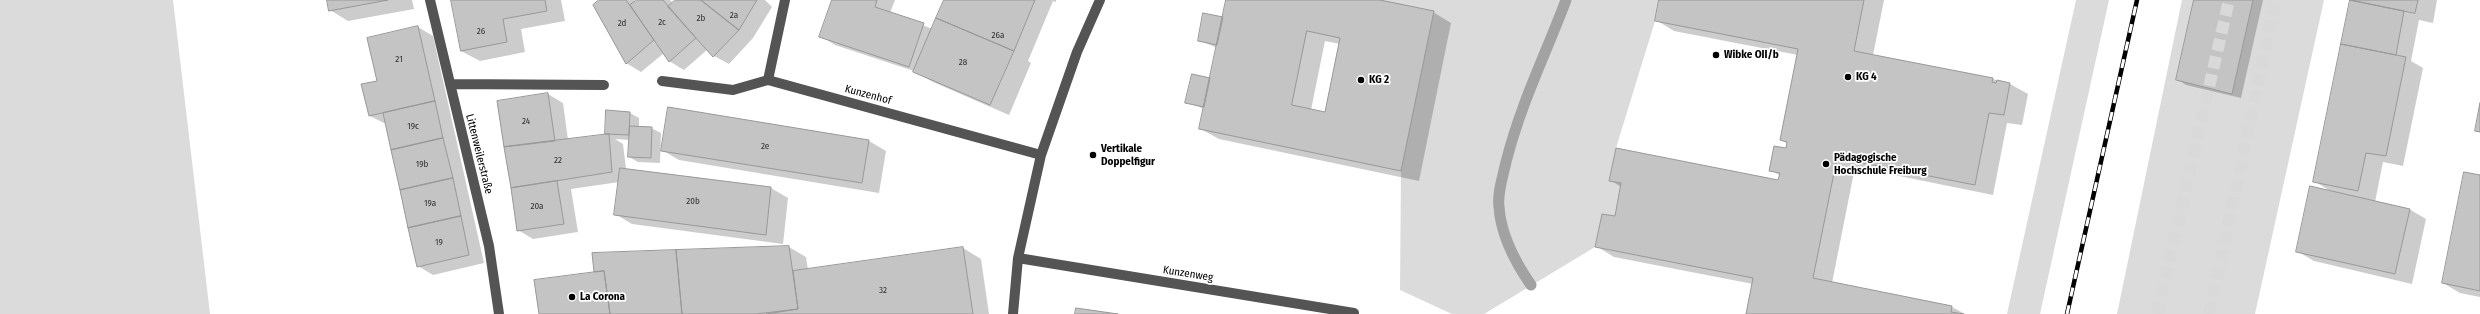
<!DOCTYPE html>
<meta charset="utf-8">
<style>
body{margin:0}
canvas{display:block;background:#fff}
</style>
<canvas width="2480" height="314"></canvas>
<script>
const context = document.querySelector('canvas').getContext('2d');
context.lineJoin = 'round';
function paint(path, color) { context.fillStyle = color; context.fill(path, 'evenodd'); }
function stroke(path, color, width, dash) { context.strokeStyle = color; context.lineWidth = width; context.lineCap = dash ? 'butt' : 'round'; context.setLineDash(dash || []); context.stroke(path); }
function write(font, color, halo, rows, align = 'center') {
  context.font = font + ' "Fira Sans Condensed",sans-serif'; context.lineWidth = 3.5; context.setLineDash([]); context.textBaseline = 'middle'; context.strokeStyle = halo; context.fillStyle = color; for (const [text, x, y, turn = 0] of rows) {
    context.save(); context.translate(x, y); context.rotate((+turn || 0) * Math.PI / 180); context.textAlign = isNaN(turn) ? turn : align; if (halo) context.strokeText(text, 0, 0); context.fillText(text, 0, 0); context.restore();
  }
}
const green = new Path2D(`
 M0,0h173l37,314h-210z
 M1380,0h279l-4,21 -39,127 -7,32 12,3 -6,33 -13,-2 -7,33 -111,67h-32l-52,-24 1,-119z
 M2076,0h33l-69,314h-33z
 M2182,0h12l-18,80 56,14 21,-94h71l-69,314h-138z`);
const shadow = new Path2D(`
 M328,0h84l2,9 -66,12 -18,-11z
 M452,0h109l4,21 -44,8 4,23 -45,9 -19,-10z
 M600,0h34l2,2 3,-2h31l3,3 3,-3h89l7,7 -19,31 -24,26 -15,-8 -6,-7 -24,21 -15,-9 -5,-8 -23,19 -15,-9z
 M833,0h62l-5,13 43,16 12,-29h111v2l-3,-1 -25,60 3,2 -22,52 -76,-33 -19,-11 -79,-26 -14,-9z
 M1227,0h148l58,12 18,11 -32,158 -200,-42 -18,-10 3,-20 -17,-7 24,-23 6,-31 -18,-8 24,-21zM1325,41l15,3 -14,69 -15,-3z
 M1660,0h224l-11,55 120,24 17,5 18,10 -6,31 -15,-2 -14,72 -138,-28 -23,116 120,24 13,7h-218l6,-30 -139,-27 -18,-11 19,-29 6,-30 -11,-7 169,2 2,-6 -11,-6 16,-21 2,-5 -7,-4 17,-85 -124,-24 -18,-11z
 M2195,0h68l-22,98 -55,-13 -9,-6z
 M2351,0h86l-4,23 -14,-3 -8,41 12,7 -20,98 -20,-4 -8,40 34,7 17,10 -14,65 -98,-23 -17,-10 35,-59 -18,-11z
 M418,27l15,9 51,227 -51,12 -15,-9 -32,-142 -16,-8 8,-34z
 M548,94l15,9 5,37 41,-5 -3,-1 24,-21 9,5v10h12l10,5 -1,30 -22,-1 -9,-5 1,-17 -15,-1 8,5 3,25 145,19 17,10 -5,46 -151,-20 -17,-10 4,-32 -48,7 7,43 -45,7 -15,-9 -20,-128z
 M869,141l17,10 -7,42 -200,-33 -17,-10z
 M2480,176v121l-20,-4 -17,-10z
 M789,247l17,10 2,13 155,-22 18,11 8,55h-449l56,-41 -3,-19z`);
const stream = new Path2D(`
 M1531,285c-16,-23 -30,-49 -32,-78 -2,-13 4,-31 7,-45 15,-59 39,-106 60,-162`);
const building = new Path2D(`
 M327,0h61l-59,11z
 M451,0h94l2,11 -44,8 4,23 -46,9z
 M599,0h27l28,40 -28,24 -33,-59z
 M637,0h26l33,38 -27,24 -39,-57z
 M675,0h26l38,30 -26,27 -45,-50z
 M701,0h56l-18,30z
 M832,0h45l-2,7 49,16 -15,44 -90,-30z
 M944,0h91l-21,51 -78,-33z
 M1226,0h154l54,11 -33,160 -202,-42zM1307,31l33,7 -15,74 -33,-7z
 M1659,0h205l-10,51 139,27 -1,4 4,1 1,-3 13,3 -6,32 -15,-2 -14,72 -138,-27 -24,120 139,28 -1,6 13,2h-218l7,-36 -158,-31 7,-33 13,2 6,-33 -12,-2 7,-33 162,32 2,-7 -11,-2 5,-25 12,2 1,-6 -7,-2 18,-91 -143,-28z
 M2194,0h59l-21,94 -56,-14z
 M2350,0h68l-3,13z
 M2350,0l54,11 -8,44 -55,-11z
 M1203,13l20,4 -6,28 -19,-4z
 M936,18l78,33 -24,54 -77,-33z
 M418,26l17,75 -66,15 -8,-32 16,-3 -10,-43z
 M2341,44l65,13 -20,99 -20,-3 -8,38 -45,-9z
 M1192,74l18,4 -6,29 -19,-4z
 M548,93l7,48 -51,6 -7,-46z
 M435,101l8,37 -52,12 -8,-37z
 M2480,103v29l-5,-1z
 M668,107l201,33 -7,43 -201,-32z
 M606,110l24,2 -1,23 -24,-1z
 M630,126l22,1 -1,31 -23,-1z
 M609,134l3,38 -101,16 -7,-41z
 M443,138l10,40 -53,12 -9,-40z
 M620,168l151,19 -5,48 -152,-20z
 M2464,172l16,3v116l-38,-8z
 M453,178l8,38 -53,12 -8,-38z
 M557,181l7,43 -47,7 -6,-43z
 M2310,186l100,23 -15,65 -99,-22z
 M461,216l8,39 -52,12 -9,-39z
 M789,246l9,63 -42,5h-74l-6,-64z
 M963,247l10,67h-207l32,-5 -5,-38z
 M676,250l6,64h-72l-6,-43 -10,1 -2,-19z
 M604,271l6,43h-71l-5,-34z
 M1076,308l42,6h-43z`);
const highwayTunnel = new Path2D(`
 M2157,314l72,-314
 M2209,314l67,-314`);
const minor = new Path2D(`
 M430,0l59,246 10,68
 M785,0l-17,80 273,75
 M662,81l71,9 35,-10
 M450,84l154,1
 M1018,258l336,55
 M1013,314l5,-56 23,-103 36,-103 23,-52`);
const rail = new Path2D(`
 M2067,314l70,-314`);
const markers = [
 [1716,55,4,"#000"],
 [1848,77,4,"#000"],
 [1361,80,4,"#000"],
 [1093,155,4,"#000"],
 [1826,164,4,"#000"],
 [572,297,4,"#000"]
];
const numberNames = [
 ["2a",734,15],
 ["2b",701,18],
 ["2c",662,22],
 ["2d",622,23],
 ["26",481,31],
 ["26a",998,35],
 ["21",399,59],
 ["28",963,62],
 ["24",526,121],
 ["19c",413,126],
 ["2e",765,146],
 ["22",558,160],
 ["19b",422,164],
 ["20b",693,201],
 ["19a",430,203],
 ["20a",537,206],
 ["19",439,242],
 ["32",883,290]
];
const poiNames = [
 ["Wibke OII/b",1724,55],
 ["KG 4",1856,77],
 ["KG 2",1369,80],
 ["Vertikale",1101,149],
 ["Doppelfigur",1101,162],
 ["Pädagogische",1834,158],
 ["Hochschule Freiburg",1834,171],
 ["La Corona",580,297]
];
const streetNames = [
 ["Kunzenhof",868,95,15],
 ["Littenweilerstraße",479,154,76],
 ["Kunzenweg",1188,274,9]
];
paint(green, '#dbdbdb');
paint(shadow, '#0003');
stroke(stream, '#a2a2a2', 11);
paint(building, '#c4c4c4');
stroke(building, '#989898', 1);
stroke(highwayTunnel, '#d9d9d9', 12, [12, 6]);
stroke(minor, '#545454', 10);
stroke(rail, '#000', 4.5);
stroke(rail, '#fff', 3, [9]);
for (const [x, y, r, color] of markers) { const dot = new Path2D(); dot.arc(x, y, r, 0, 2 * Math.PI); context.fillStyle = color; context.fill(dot); stroke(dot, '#fff', 1.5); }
write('9px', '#313131', null, numberNames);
write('bold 11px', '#000', '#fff', poiNames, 'left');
write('11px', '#000', '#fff', streetNames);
</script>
